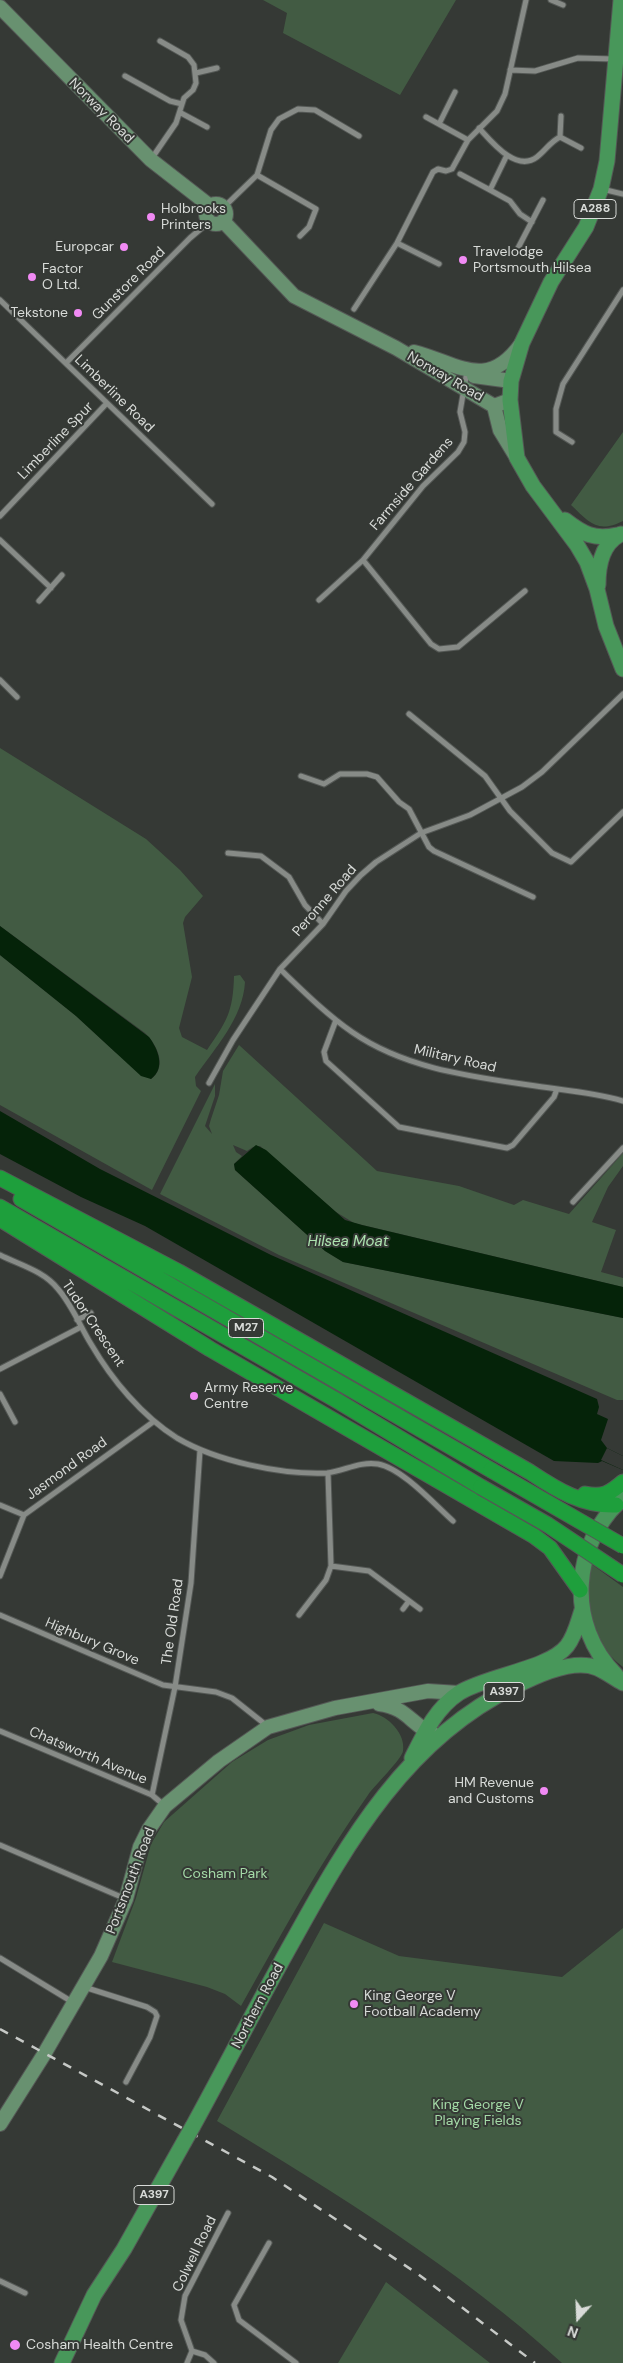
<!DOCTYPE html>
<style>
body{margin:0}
#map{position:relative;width:623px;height:2363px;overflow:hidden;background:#353935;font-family:"DM Sans",sans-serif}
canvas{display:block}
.north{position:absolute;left:553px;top:2293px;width:50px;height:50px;-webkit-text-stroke:4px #353935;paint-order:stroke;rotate:200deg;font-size:14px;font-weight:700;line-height:20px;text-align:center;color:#d8dbd8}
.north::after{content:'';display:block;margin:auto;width:18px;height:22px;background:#d8dbd8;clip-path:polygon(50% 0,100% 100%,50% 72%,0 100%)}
</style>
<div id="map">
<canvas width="623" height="2363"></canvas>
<div class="north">N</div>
</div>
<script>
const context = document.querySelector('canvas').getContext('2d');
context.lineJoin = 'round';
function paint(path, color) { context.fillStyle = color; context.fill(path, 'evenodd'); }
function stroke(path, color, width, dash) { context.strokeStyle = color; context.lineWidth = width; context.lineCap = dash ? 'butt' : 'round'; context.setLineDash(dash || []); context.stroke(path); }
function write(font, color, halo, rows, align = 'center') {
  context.font = font + ' "DM Sans",sans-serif'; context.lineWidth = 4; context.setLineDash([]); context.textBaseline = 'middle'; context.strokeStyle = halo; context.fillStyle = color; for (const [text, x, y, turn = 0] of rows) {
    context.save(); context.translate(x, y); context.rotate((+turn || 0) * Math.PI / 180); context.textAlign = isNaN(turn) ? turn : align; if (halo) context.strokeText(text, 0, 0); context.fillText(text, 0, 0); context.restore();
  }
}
const green = new Path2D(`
 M263,0h193l-56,95 -117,-62 4,-20z
 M623,432v89c-26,13 -34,1 -52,-16z
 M0,748l146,91 34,31 23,26 -18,21 -2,6 9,54 -13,51 3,9 25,13c20,-29 26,-38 27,-74l6,-1 5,7c-2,36 -30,66 -50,95l1,9 5,5 -49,99 -152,-85v-150l76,61 39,36 36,27c17,-12 6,-35 -6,-46l-145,-107z
 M239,1045l138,126 82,15 55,19 9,-5 46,14 54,-61v13l-15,21 -16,35 24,8 -15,42 22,6v9l-269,-64 -18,-11 -76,-66 -7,1 -6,4 -14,-6 3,7 6,4 -8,8 1,6 90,81 18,11 280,56v82h-6l-338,-145 -119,-61 55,-110v12l-10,30 7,8 -3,-8 2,-7 8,-24 4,-24z
 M590,1563l33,24v80c-38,-30 -38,-58 -33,-104z
 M373,1713c15,3 33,21 30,38 -1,8 -29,35 -35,44 -48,67 -87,140 -127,211l-16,-12 -18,-7 -95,-25 24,-64 15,-54 13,-22 68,-60 36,-22 41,-15z
 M324,1923l75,33 163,21 61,-49v435h-61c-104,-95 -225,-169 -345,-242z
 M386,2282l104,81h-152z`);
const water = new Path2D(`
 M0,926l149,111c9,12 17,31 2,42l-10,-3 -65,-60 -76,-61z
 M0,1111l100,58 171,86 326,144 2,8 -2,7 11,5 -7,21 6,8 16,8v14l-21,-9 -4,2 -44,-2 -409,-235 -64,-29 -81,-43z
 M256,1145l10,5 79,70 17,5 261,62v31l-280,-56 -18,-11 -90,-81 -1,-6z`);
const pier = new Path2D(`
 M607,1448l16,8v14l-22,-10z`);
const street = new Path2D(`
 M551,0l12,5
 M510,70l25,1 43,-13 36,1
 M196,73l21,-5
 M125,76l45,25 12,3
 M181,113l26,14
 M561,116l-1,21 21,11
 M426,117l42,23
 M439,124l16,-32
 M479,128c12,13 37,45 58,29 9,-7 13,-15 23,-20
 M152,158l24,-35 8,-25 9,-8 3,-7 -2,-18 -6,-8 -28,-16
 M460,174l30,16 17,-35
 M257,175l59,34 -7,18 -9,9
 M602,189l21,5
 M490,190l20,11 10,13 12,8
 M224,207l33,-32 14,-45 8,-11 19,-10 17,1 44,26
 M397,243l42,21
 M517,250l26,-50
 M0,300l212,204
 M354,309l43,-66 36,-71 5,-3 8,2 6,-2 16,-29 29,-29 8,-17 21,-94
 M66,363l124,-125 19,-16
 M572,442l-16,-10v-23l7,-25 60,-94
 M0,516l107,-113
 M0,540l51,48
 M363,560l68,84 8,5 19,-2 67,-56
 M319,600l44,-40 60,-74 35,-34 6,-10 1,-10 -5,-20 7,-41
 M39,601l23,-26
 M0,680l17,17
 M409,714l76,62 25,35 42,42 19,9 52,-50
 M301,776l23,8 16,-10h27l10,3 22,25 10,7 20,38 5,4 99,46
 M228,853l33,3 28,21 16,28 18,19
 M280,969c23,22 46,45 72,63 52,36 116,44 177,53 31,5 63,7 94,16
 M336,1020l-12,32 2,9 73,66 108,21 6,-3 41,-48 3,-8
 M209,1083l24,-43 47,-71 43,-45 23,-33 15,-16 15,-13 45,-29 49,-18 52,-28 20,-15 81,-78
 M573,1202l50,-54
 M0,1255c20,10 44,16 58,34 14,16 22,37 33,55 21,36 51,72 86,94 39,23 104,37 150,35 17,-2 33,-12 51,-9 24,4 57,41 75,57
 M77,1320l14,-7
 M0,1369l81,-42
 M0,1394l15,28
 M0,1505l24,10
 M331,1566l38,5 51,38
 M0,1576l24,-61 129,-93
 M403,1609l6,-8
 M0,1615l163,70 53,7 16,6 34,27
 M299,1615l27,-35 5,-14 -3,-93
 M0,1731l152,64 13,11
 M152,1795l23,-108 16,-104 9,-133
 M0,1845l126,54
 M0,1958l74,45
 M84,1987l63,20 8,5 2,4 -7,21 -24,45
 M269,2243l-35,62 5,15 57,43
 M0,2281l25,12
 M192,2351l13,4 9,8
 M187,2363l5,-12 -11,-31 4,-24 43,-83`);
const secondary = new Path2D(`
 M0,7l151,153 59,46
 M206 214a10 10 0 1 1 20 0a10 10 0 1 1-20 0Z
 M224,222l70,74 102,52 98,58 16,-6
 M414,352c43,11 73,40 107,-8
 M474,376l37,5
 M494,406l6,24 17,28
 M379,1704c30,4 31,21 56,31
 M0,2124l43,-68 58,-100 25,-57 14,-52 9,-18 16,-23 54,-45 49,-34 67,-19 93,-17 31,2`);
const primary = new Path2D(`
 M621,0l-14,161 -6,28 -15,38 -35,55 -29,61 -11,38 -1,19 7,58 16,28 44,59 10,17 10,27 9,37 17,43
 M565,520c18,14 29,20 52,15
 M598,585c0,-19 4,-42 23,-51
 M616,1675c-50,-50 -45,-131 7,-177
 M412,1758c12,-24 24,-50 47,-65 27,-17 90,-24 108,-47 8,-10 11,-24 15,-36
 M193,2126c34,-62 66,-125 101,-187 54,-98 114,-201 220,-252 21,-11 59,-29 83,-19 9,4 17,10 26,15
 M62,2363l32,-68 30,-46 60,-107`);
const highway = new Path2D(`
 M0,1178l179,94 351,200c27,18 53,34 86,33
 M21,1199l470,271
 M0,1207l336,193 145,87
 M0,1219l210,130 324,187 16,12 30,42
 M585,1494c18,4 25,-1 38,-12`);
const rail = new Path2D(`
 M0,2029l272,148 146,97 117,89`);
const primaryBridge = new Path2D(`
 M184,2142l9,-16`);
const highwayBridge = new Path2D(`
 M491,1470l132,76
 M481,1487l67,38 75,50`);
const markers = [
 [151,217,5,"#f18af4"],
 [124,247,5,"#f18af4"],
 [463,260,5,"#f18af4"],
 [32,277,5,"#f18af4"],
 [78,313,5,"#f18af4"],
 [194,1396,5,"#f18af4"],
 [544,1791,5,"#f18af4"],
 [354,2004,5,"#f18af4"],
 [15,2345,6,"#f18af4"]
];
const shields = [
 [595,209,42],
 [246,1328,35],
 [504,1692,40],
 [154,2195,40]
];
const shieldNames = [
 ["A288",595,209],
 ["M27",246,1328],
 ["A397",504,1692],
 ["A397",154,2195]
];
const streetNames = [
 ["Norway Road",101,111,45],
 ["Gunstore Road",129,284,-45],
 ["Norway Road",445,377,30],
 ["Limberline Road",114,394,44],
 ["Limberline Spur",56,441,-46],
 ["Farmside Gardens",412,484,-49],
 ["Peronne Road",325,901,-49],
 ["Military Road",455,1059,13],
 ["Tudor Crescent",93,1324,56],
 ["Jasmond Road",67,1469,-36],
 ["The Old Road",173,1622,-82],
 ["Highbury Grove",92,1642,23],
 ["Chatsworth Avenue",88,1756,23],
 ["Portsmouth Road",131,1881,-69],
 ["Northern Road",258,2006,-62],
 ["Colwell Road",195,2254,-64]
];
const poiNames = [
 ["Holbrooks",161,209],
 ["Printers",161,225],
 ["Europcar",114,247,"right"],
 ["Travelodge",473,252],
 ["Portsmouth Hilsea",473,268],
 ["Factor",42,269],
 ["O Ltd.",42,285],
 ["Tekstone",68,313,"right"],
 ["Army Reserve",204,1388],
 ["Centre",204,1404],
 ["HM Revenue",534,1783,"right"],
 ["and Customs",534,1799,"right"],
 ["King George V",364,1996],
 ["Football Academy",364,2012],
 ["Cosham Health Centre",26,2345]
];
const parkNames = [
 ["Cosham Park",225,1874],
 ["King George V",478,2105],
 ["Playing Fields",478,2121]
];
const waterNames = [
 ["Hilsea Moat",348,1242]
];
paint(green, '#425b43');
paint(water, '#052309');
paint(pier, '#353935');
stroke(street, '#545855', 7);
stroke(secondary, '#545855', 16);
stroke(primary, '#545855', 17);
stroke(highway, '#545855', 17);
stroke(street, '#878b87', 5);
stroke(secondary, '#689170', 14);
stroke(primary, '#48975a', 15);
stroke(highway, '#1e9f3c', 15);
stroke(rail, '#c6c9c6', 2.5, [9, 9]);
stroke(primaryBridge, '#545855', 17, []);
stroke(highwayBridge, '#545855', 17, []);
stroke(primaryBridge, '#48975a', 15);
stroke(highwayBridge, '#1e9f3c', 15);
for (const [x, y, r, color] of markers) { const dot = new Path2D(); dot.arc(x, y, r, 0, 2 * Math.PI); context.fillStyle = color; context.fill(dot); stroke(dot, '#353935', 2); }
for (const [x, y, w] of shields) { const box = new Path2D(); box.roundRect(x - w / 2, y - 9.5, w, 19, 4); context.fillStyle = '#353935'; context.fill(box); stroke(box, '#d8dbd8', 1); }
write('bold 12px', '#d8dbd8', null, shieldNames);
write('14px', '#d8dbd8', '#353935', streetNames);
write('14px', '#d8dbd8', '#353935', poiNames, 'left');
write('14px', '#a4daa7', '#353935', parkNames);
write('italic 15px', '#ace2af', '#353935', waterNames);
</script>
